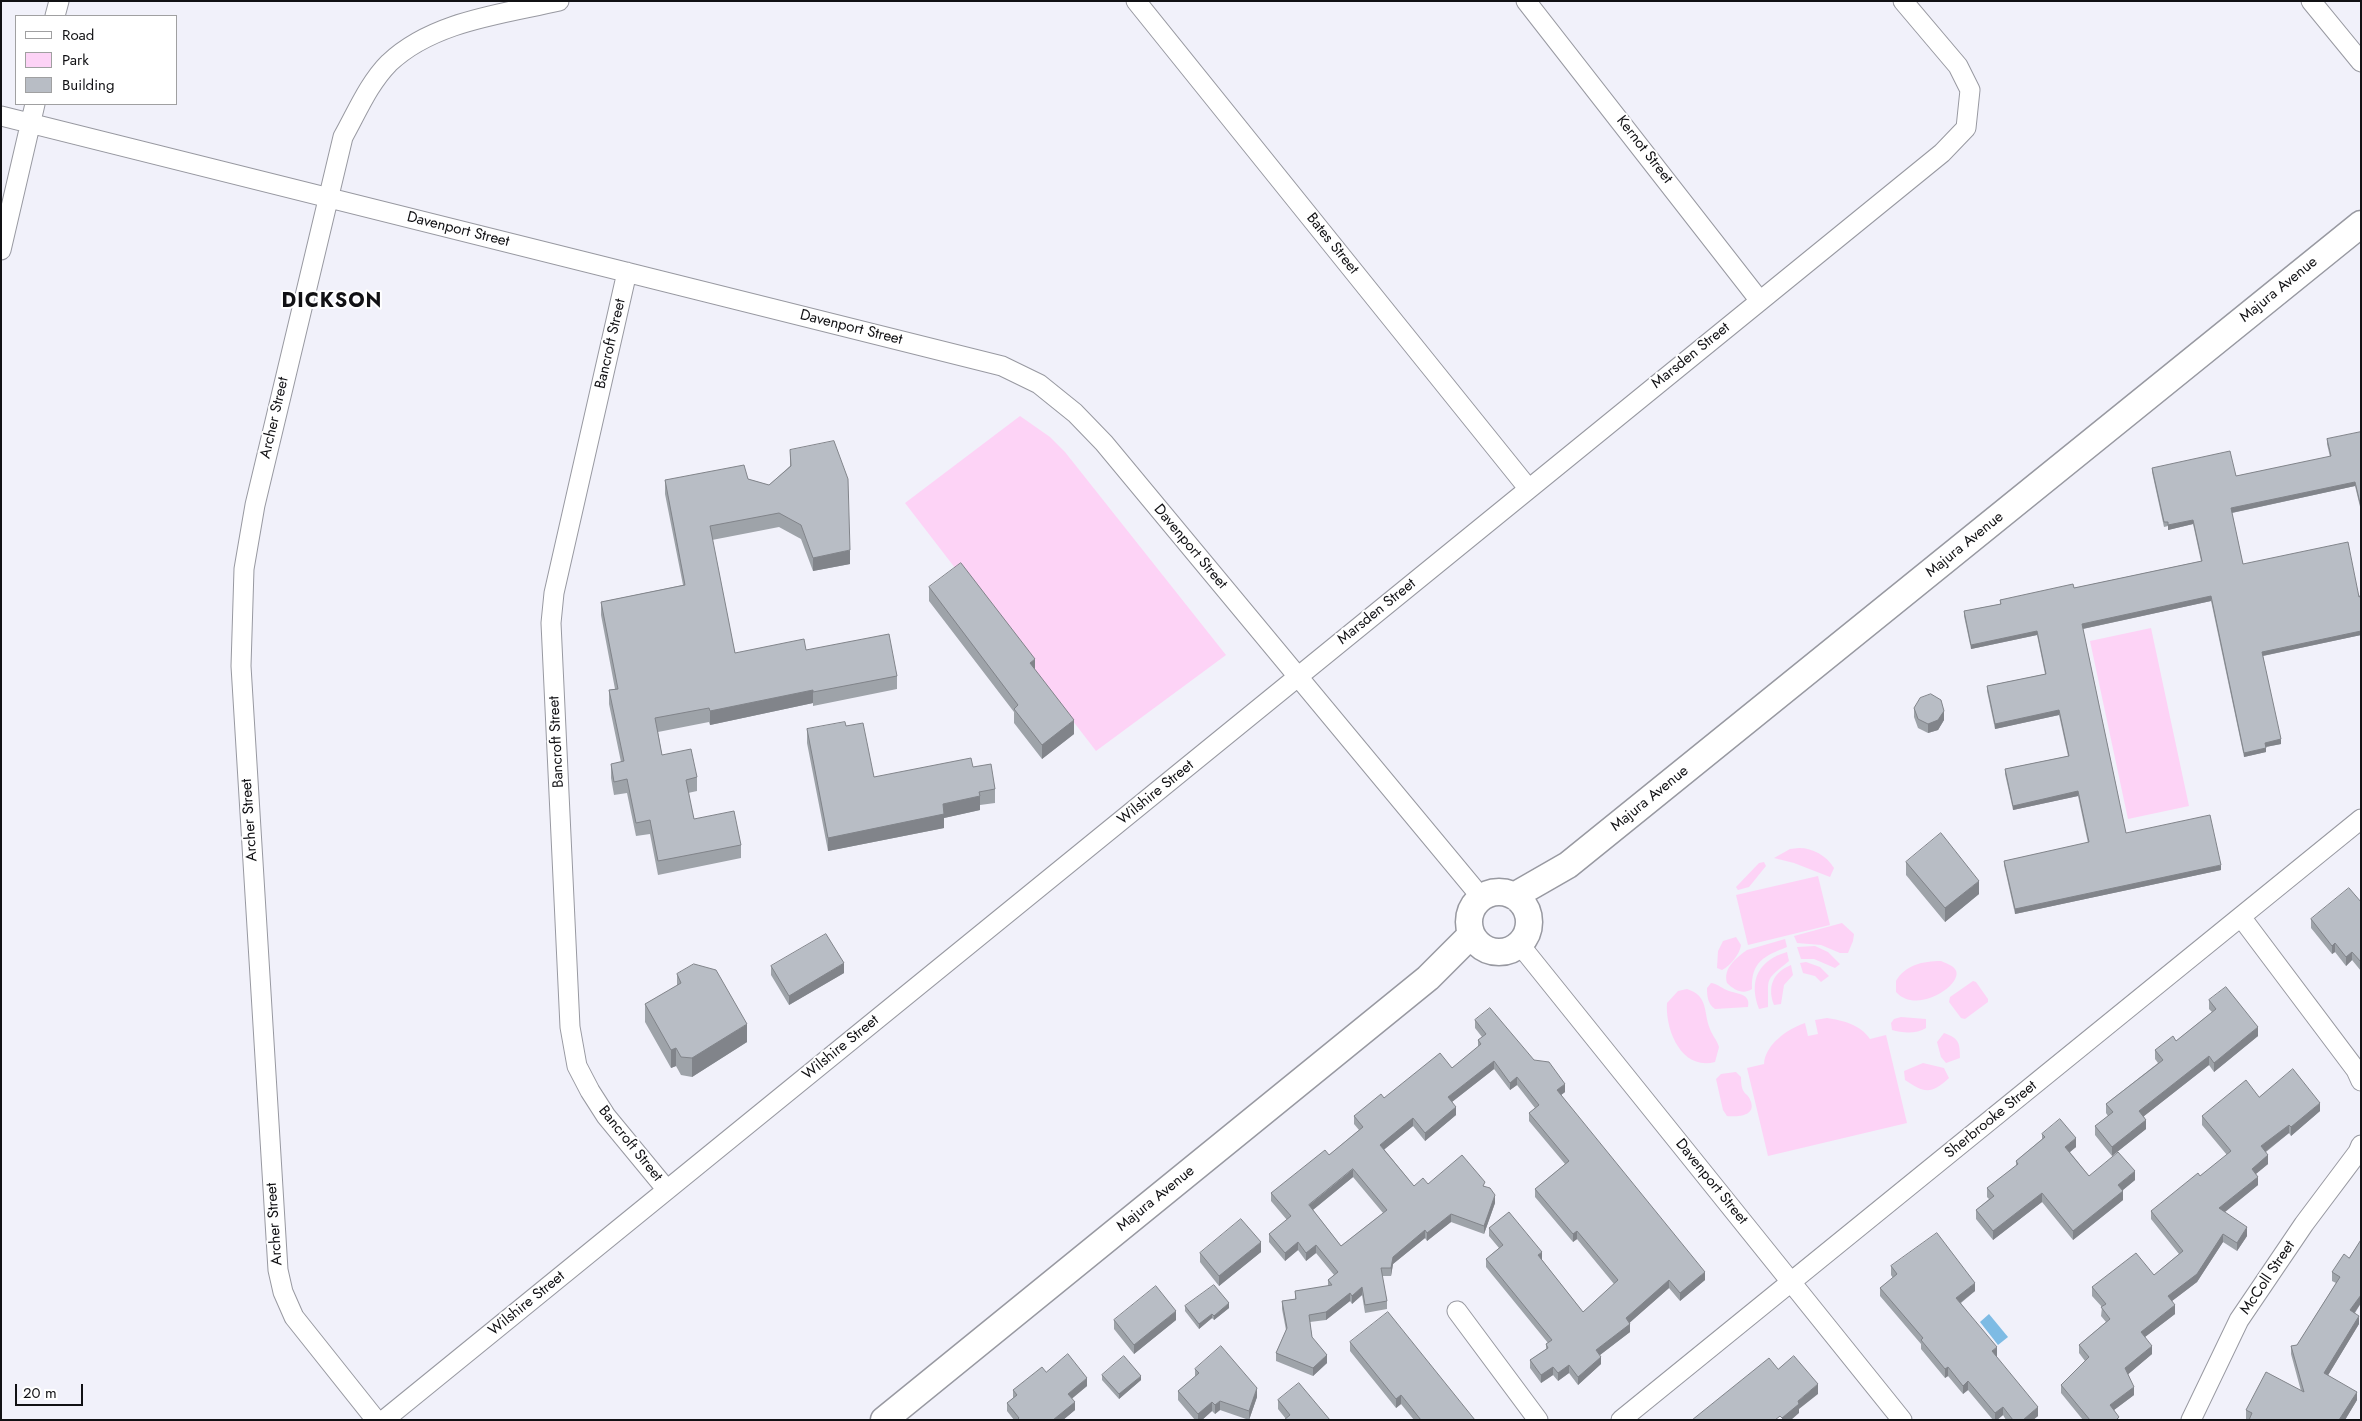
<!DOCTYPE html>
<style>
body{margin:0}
#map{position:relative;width:2362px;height:1421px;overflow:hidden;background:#f1f1fa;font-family:Jost,sans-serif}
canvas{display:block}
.frame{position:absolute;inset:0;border:2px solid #111114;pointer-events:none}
.legend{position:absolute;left:15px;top:15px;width:162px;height:90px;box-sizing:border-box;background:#fff;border:1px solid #a0a0a1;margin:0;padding:6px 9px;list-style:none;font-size:15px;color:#111114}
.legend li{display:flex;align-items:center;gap:10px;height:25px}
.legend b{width:25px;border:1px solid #a0a0a1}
.scale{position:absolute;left:15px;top:1384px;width:68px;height:22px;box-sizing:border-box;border:2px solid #111114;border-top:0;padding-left:6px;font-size:15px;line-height:18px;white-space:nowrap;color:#111114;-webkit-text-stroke:4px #fff;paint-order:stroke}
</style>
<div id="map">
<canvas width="2362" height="1421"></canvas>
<div class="frame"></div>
<ul class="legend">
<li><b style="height:6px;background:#fff"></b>Road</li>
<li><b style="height:14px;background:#fdd3f6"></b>Park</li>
<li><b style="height:14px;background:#b8bdc5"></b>Building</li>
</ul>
<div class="scale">20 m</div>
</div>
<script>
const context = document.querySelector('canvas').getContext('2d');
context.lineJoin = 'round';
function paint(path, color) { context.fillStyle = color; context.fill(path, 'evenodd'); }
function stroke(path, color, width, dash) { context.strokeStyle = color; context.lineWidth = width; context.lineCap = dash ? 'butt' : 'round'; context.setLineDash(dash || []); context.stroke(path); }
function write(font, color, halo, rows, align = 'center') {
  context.font = font + ' Jost,sans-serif'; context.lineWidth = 4; context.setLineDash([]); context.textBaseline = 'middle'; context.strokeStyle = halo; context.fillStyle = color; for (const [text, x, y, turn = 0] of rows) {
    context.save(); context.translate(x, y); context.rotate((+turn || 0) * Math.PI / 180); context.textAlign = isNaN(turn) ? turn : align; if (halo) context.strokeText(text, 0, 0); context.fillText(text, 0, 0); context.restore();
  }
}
const green = new Path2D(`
 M1020,416l30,21 15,15 161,203 -130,96 -191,-248z
 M2151,628l38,178 -61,13 -38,-178z
 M1799,848c14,0 28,8 35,20l-4,9 -36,-14 -20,-5 16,-9z
 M1764,862l2,4 -17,21 -11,3 -2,-3 23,-24z
 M1818,876l12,49 -82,20 -12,-50z
 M1842,923l12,11 -1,7 -5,12h-8l-19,-8 -24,-2 -3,-7z
 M1736,937l5,8c-1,9 -11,21 -19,25l-5,-2 1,-17 5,-10z
 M1785,939l2,8c-23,9 -36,15 -35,42 -9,6 -18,1 -25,-6 -4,-15 9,-25 20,-33z
 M1815,946l13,6 12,12 -5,4 -21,-9h-13l-4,-12z
 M1787,952l2,9c-26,21 -20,16 -21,46l-9,2c-11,-29 0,-49 28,-57z
 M1941,961c4,2 11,4 14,8 11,14 -38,47 -59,23v-11c9,-16 27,-20 45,-20z
 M1806,962l14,5 9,9 -8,6 -6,-6 -12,-3 -3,-10z
 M1791,965l2,10 -9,10 -3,19 -7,1c-7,-18 -1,-33 17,-40z
 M1973,981l3,1 12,17v3l-23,17 -4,-1 -12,-16 1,-5z
 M1711,983c8,1 11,6 18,8 9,3 22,3 19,16l-33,2c-7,-5 -8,-12 -8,-21z
 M1687,989c22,7 16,23 23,40 2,6 7,11 9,18l-4,15c-34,9 -50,-33 -48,-59l11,-12z
 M1901,1017l25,2v9c-9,6 -24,5 -34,2l-1,-7 3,-4z
 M1827,1018c15,2 34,7 43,21l16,-4 21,88 -139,33 -21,-88 17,-4c1,-19 23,-35 41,-41l3,13 10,-2 -3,-14z
 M1944,1033c15,5 16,10 16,25l-14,5 -5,-6 -4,-15z
 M1923,1063l21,5 5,10c-18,17 -25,15 -44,2l-1,-9z
 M1736,1072l5,5c0,20 7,14 10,25 5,15 -16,15 -24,14l-4,-6 -7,-31 5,-5z`);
const water = new Path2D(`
 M1989,1314l19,23 -10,8 -18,-23z`);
const street = new Path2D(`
 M1136,1l392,487
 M1526,1l234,300
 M2311,1l50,61
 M55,16l4,-15
 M1,116l1001,250 37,18 36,29 29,30 377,454
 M1,250l34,-146
 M627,272l-73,321 -3,30 19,404 7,39 13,25 16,25 61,74
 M2241,917l115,153 5,11
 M1520,945l382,475
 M1457,1311l81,109
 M376,1420l-82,-103 -11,-25 -5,-22 -37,-604 3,-97 11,-64 88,-368c14,-25 26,-54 46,-74 44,-42 114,-49 170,-62
 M384,1420l1558,-1267 24,-25 4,-38 -12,-24 -55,-65
 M1621,1420l740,-601
 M2191,1420l48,-100 65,-96 54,-72 3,-7`);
const secondary = new Path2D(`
 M1469 922a30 30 0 1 1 60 0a30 30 0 1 1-60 0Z
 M1514,896l54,-31 793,-641
 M884,1420l544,-442 43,-43`);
const wall = new Path2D(`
 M2361,432v79l-6,-25 -123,27 11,51 118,32v39l-98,21 18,88 -15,3v5l-22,5 -33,-156 -128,28 43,204 95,37 -206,44 -11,-49v-4l84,-18 -10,-47 -65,14 -8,-36v-5l63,-13 -9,-41 -64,14 -8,-38v-5l58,-12 -8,-39 -66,14 -7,-33v-5l36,-7v-4l74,-12 127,-27 -8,-37 -25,6v-4l-4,1 -12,-55v-4l84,8 94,-19 -3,-13v-5z
 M790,450l60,114 -37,7 -12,-32 -22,-12 -67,13 23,113 71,-3 91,26v13l-84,17v-3l-103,22 -1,-3 -51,10 4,23 35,22v14l-9,2 6,26 47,26v13l-83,17 -8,-41 -14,2 -9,-43 -13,2 -3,-17v-14l10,-2 -12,-58v-14l6,-1 -14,-74v-13l82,-17 -18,-91v-14l83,-1 21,6 21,-19z
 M929,587l106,83 39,64 -32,25 -28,-36v-11l-85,-111z
 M1914,708l30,12 -6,10 -10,3 -10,-5 -4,-11z
 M846,726l28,51 99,-10 22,22v14l-15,2v5l-36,8v10l-116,23 -21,-108v-14z
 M1906,862l73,32 -34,28 -39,-47z
 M2361,902v69l-9,-11 -6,6 -11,-14 -3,2 -21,-26v-9z
 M771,966l73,7 -55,32 -18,-30z
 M677,974l70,68 -55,35 -11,-2 -5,-9 -5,2 -26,-46v-18l32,-18z
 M2209,1000l49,36 -44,36 -5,-7 -65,51 2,13 -34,27 -17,-21v-9l13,-10 -2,-3v-9l52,-41 -3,-4v-9l21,-9 36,-29 -3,-3z
 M1475,1020l59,40 31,32 -4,3 144,185 -25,21 -11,-13 -39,34v10l-30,23 1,9 -23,21 -9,-12 -11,8 -5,-6 -12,8 -11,-15v-8l16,-11v-5l2,-1 -62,-76v-8l13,-11 -10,-12v-8l53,32 41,52 31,-28 -37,-45 -4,3 -38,-45v-8l30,-25 -36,-43v-8l6,-5 -18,-23 -7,5 -16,-21 -42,33 4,13 -31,26 -12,-15 -29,23 30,37 14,-2 57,2 10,17 -11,31 -33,-12 -24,19 -2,-3 -32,26 -2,12h-9l5,25v8l-22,4 -3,-18 -10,9 -2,-3 -24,19 -16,2 2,15 15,26 -14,13 -37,-15v-8l10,-23 -4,-21v-8l13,-2v-8l33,-5v-6l6,-5 -18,-22 -10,8 -8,-11 -13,11 -16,-19v-8l18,-14 -16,-19v-8l58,-38 30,-25 -5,-6v-8l30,-18 68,-30 26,-21v-7l4,-3 -7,-9zM1353,1177l30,36 -42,33 -28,-36z
 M2259,1097l61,14 -29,25 -2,-3 -23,19 2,12 -12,10 2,11 -34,27 23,24 -10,15 -14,-9 -26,40 -25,19 3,13 -30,23 7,17 -24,20 6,21 -20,15 5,10h-36l-22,-27v-8l24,-24 -6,-8v-8l27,-23 -5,-6 1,-9 -10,-11v-9l62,-12 25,-21 -28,-35v-8l49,-35 27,-21 -25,-30v-9z
 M2042,1134l34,13 -6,5 19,24 46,4 -12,10v10l-50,40 -31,-38 -49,38 -17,-21v-9l13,-11 -2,-2v-9l29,-22v-5l26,-22z
 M2361,1240v63l-6,10 4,11 -31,51 29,25 -12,20h-97l-2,-1v-9l55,-19 -10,-37v-8l6,-1 39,-62 -4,-2v-9l17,-14z
 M1261,1252l-42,34 -19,-24v-9z
 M1891,1266l84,25 -14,12 36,53h-1l42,60 -5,4h-27l-3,-5 -6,5h-4l-25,-30 -5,4 -15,-18 -3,2 -24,-29v-5l-41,-48v-8l13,-10 -2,-3z
 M1185,1306l44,2 -15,12 -2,-2 -13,11 -14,-18z
 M1114,1320h62l-42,34 -20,-25z
 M1350,1342l125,78h-61l-13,-16 -5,4 -46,-57z
 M1195,1369l62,28 -8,23 -29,-10 -5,4 -3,-3 -10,9h-7l-17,-20v-9l17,-14z
 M1046,1372l41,14 -15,12 3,12 -12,10h-49l-7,-9v-8l6,-5v-8z
 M1102,1375l39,5 -22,19 -17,-19z
 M1278,1400l52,20 -44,-1 -8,-10z`);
const shadedWall = new Path2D(`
 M2355,482v4l-124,27v-5z
 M2193,520v4l-25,6v-5z
 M850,550v14l-37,7v-13z
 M2211,596v5l-129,28v-5z
 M2037,631v4l-66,14v-4z
 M2361,631v4l-99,21v-4z
 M1035,659v14l-5,-10z
 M813,690v13l-103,22v-14z
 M2059,710v5l-64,14v-5z
 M1944,711v9l-6,10 -10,3v-9z
 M1074,720v14l-32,25v-14z
 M2281,739v5l-16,3v-4z
 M2266,748v4l-22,5v-4z
 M2078,791v5l-65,14v-4z
 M980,796v14l-36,8v10l-116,23v-13l115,-34z
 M2221,865v5l-206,44v-5z
 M1979,881v13l-34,28v-14z
 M2335,943v9l-3,2v-8z
 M2352,952v8l-6,6v-9z
 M844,963v10l-55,32v-9z
 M747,1024v18l-55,35v-19z
 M2258,1027v9l-44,36v-9z
 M676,1048v18l-5,2v-18z
 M2209,1056v9l-70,55v-9z
 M1494,1061v8l-46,36v-8z
 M1517,1077v8l-7,5v-7z
 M1565,1084v8l-8,6v-8z
 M2320,1103v8l-29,25v-9z
 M1456,1107v8l-31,26v-8z
 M1413,1118v8l-33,27v-8z
 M2146,1120v9l-34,27v-9z
 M2289,1125v8l-28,22v-9z
 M2076,1138v9l-11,9v-9z
 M2268,1155v9l-16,13v-8z
 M1353,1169v8l-44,36v-8z
 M2135,1171v9l-17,14v-9z
 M2258,1177v8l-39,32v-9z
 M2123,1191v9l-50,40v-9z
 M2042,1193v9l-49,38v-9z
 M1495,1195v8l-11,31v-8z
 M1451,1214v8l-24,19v-8z
 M2247,1227v9l-10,15v-8z
 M1425,1230v8l-32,26 -2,12v-8l2,-11z
 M1577,1231v8l-4,3v-8z
 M2223,1234v8l-26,40 -29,22v-8z
 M1261,1242v10l-42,34v-10z
 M1298,1242v8l-13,11v-8z
 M1316,1245v8l-10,8v-8z
 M1542,1252v8l-4,3v-8z
 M1705,1272v8l-25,21v-8z
 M1669,1280v8l-43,38v-8z
 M1975,1283v8l-19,15v-8z
 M1362,1287v8l-10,9v-8z
 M1350,1293v8l-24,19v-8z
 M2361,1295v8l-11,16v-9z
 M1229,1303v5l-15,12v-4z
 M2175,1305v9l-34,26v-8z
 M1176,1311v9l-42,34v-9z
 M1212,1314v4l-13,11v-5z
 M2359,1316v8l-35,58v-9z
 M1630,1324v8l-34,26v-8z
 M2152,1346v8l-27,23v-9z
 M1997,1347v9l-5,4v-9z
 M1327,1355v8l-14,13v-8z
 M1601,1357v7l-23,21v-8z
 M1569,1365v8l-11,8v-8z
 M1553,1367v8l-12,8v-8z
 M1948,1367v9l-3,2v-9z
 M1141,1376v4l-22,19v-5z
 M1087,1378v8l-19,16v-8z
 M1968,1381v9l-5,4v-8z
 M1818,1384v10l-19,15v4l-8,7h-9v-2l16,-17z
 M2134,1387v8l-24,18v-8z
 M1257,1388v9l-8,23v-9z
 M2357,1392v8l-12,20h-6z
 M1401,1395v9l-5,4v-9z
 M1220,1401v9l-5,4v-9z
 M1075,1402v8l-12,10h-10z
 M1212,1402v9l-10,9h-4v-6z
 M2003,1407v8l-6,5h-2v-7z
 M2038,1407v9l-5,4h-10z`);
const building = new Path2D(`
 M2361,432v75l-6,-25 -124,26 12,56 105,-22 11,55 2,-1v35l-99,21 19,87 -16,4 1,5 -22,5 -33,-157 -129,28 44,209 84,-18 11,50 -206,44 -11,-48 85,-19 -11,-51 -65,15 -8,-37 64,-13 -10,-46 -64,14 -8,-38 59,-12 -9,-43 -66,14 -7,-34 37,-7 -1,-4 73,-16 1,4 128,-27 -9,-41 -25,5v-3h-4l-12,-54 78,-17 6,25 95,-20 -4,-17z
 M834,441l14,38 2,71 -37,8 -12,-33 -22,-12 -69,13 25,127 69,-14 2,11 83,-16 8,42 -84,16v-2l-103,21 -1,-3 -54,10 7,37 29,-6 6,28 -11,3 8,39 40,-8 7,34 -83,16 -8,-41 -14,3 -9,-44 -13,3 -3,-18 13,-3 -15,-71 9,-1 -17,-87 84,-17 -20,-105 79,-15 4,14 21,6 22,-19 -1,-16z
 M961,563l74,96 -5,4 44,57 -32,25 -28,-36 4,-4 -89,-118z
 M1931,694l10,6 3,11 -6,9 -10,4 -10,-5 -4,-11 6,-10z
 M845,722l1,4 17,-3 11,54 97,-19 2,9 18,-3 4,25 -16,3 1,4 -37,8 1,10 -116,24 -21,-109z
 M1941,833l38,48 -34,27 -39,-46z
 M2349,888l12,14v60l-9,-10 -6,5 -11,-14 -3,3 -21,-27z
 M826,934l18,29 -55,33 -18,-30z
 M694,964l22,6 31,54 -55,34 -11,-1 -5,-9 -5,2 -26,-46 36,-21 -4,-9z
 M2226,987l32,40 -44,36 -5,-7 -70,55 7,9 -34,27 -17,-21 18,-14 -7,-8 57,-44 -8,-10 18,-14 3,5 40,-32 -7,-9z
 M1490,1008l44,52 15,2 16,22 -8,6 148,182 -25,21 -11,-13 -43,38 4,6 -34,26 5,7 -23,20 -9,-12 -11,8 -5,-6 -12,8 -11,-15 18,-12 -2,-4 6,-4 -66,-81 17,-14 -14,-17 20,-16 33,40 -4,3 45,57 35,-32 -41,-49 -4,3 -38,-45 34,-28 -40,-48 10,-8 -22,-28 -7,6 -16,-22 -46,36 8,10 -31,26 -12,-15 -33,27 34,41 9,-8 5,6 34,-29 23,27 -2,4 7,2 5,7 -11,31 -33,-12 -24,19 -2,-3 -32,27 -2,11h-10l6,33 -22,4 -3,-18 -10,9 -2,-3 -24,19 -17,3 3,22 15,18 -14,13 -37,-15 11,-25 -5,-27 14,-2 -1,-8 37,-6 -4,-5 10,-8 -22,-27 -10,8 -8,-11 -13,11 -16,-19 22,-18 -20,-23 54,-43 4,5 34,-28 -9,-11 27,-22 3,4 56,-45 12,15 29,-24 -3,-4 8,-6 -11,-14zM1353,1169l34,41 -46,36 -32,-41z
 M2293,1069l27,34 -29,24 -2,-2 -28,21 7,9 -16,14 6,8 -39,31 28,19 -10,16 -14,-9 -26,40 -29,22 7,9 -34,27 11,14 -27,22 9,19 -24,18 9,12 -3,3h-26l-29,-35 28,-28 -10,-12 31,-26 -9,-12 5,-3 -14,-17 44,-34 18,22 29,-24 -32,-40 47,-38 2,3 31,-25 -29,-35 44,-36 13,17z
 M2060,1119l16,19 -11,9 24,29 29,-24 17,19 -17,14 5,6 -50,40 -31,-38 -49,38 -17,-21 18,-14 -7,-8 31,-24 -2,-3 29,-24 -3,-3z
 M1241,1219l20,23 -42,34 -19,-23z
 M1937,1233l38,50 -19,15 41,49 -5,4 46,56 -15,13h-10l-10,-13 -8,6 -27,-32 -5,5 -15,-19 -3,2 -24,-29 2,-2 -43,-50 17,-14 -6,-8z
 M2361,1240v55l-11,15 9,6 -35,57 33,19 -18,28h-90l3,-7 -6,-3 20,-38 38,20 -13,-46 6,-1 43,-68 -8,-5 12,-18 5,4z
 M1214,1285l15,18 -15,13 -2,-2 -13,10 -14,-18z
 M1156,1286l20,25 -42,34 -20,-25z
 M1388,1312l87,108h-54l-20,-25 -5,4 -46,-57z
 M1221,1346l36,42 -8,23 -29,-10 -5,4 -3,-3 -14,12 -20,-23 21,-18 -4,-4z
 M1068,1354l19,24 -19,16 7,8 -22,18h-36l2,-2 -12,-15 10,-8 -4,-5 29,-23 4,5z
 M1124,1356l17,20 -22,18 -17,-19z
 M1794,1356l24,28 -20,17 1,3 -17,14 -2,-2 -5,4h-83l77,-62 9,11z
 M1299,1383l31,37h-46l6,-5 -12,-15z`);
const streetNames = [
 ["Kernot Street",1644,150,52],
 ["Davenport Street",458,230,14],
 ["Bates Street",1332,244,51],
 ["Majura Avenue",2279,290,-39],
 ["Davenport Street",851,328,14],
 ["Bancroft Street",611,344,-77],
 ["Marsden Street",1691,356,-39],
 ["Archer Street",275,418,-77],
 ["Majura Avenue",1965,545,-39],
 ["Davenport Street",1190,547,50],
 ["Marsden Street",1377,612,-39],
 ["Bancroft Street",557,742,-93],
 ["Wilshire Street",1156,793,-39],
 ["Majura Avenue",1650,799,-39],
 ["Archer Street",250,820,-94],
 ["Wilshire Street",841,1048,-39],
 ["Sherbrooke Street",1991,1120,-39],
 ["Bancroft Street",630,1144,51],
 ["Davenport Street",1711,1182,51],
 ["Majura Avenue",1156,1199,-39],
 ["Archer Street",275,1224,-94],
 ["McColl Street",2268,1278,-56],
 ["Wilshire Street",527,1304,-39]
];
const districtNames = [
 ["DICKSON",332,302]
];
paint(green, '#fdd3f6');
paint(water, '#7ebbe4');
stroke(street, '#9899a1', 21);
stroke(secondary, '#9899a1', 29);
stroke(street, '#fff', 19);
stroke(secondary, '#fff', 26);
paint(wall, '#9ea3a9');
paint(shadedWall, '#81848a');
paint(building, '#b8bdc5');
stroke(building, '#81848a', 1);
write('15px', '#111114', '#fff', streetNames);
context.letterSpacing = '1px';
write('bold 20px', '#111114', '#fff', districtNames);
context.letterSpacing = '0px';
</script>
